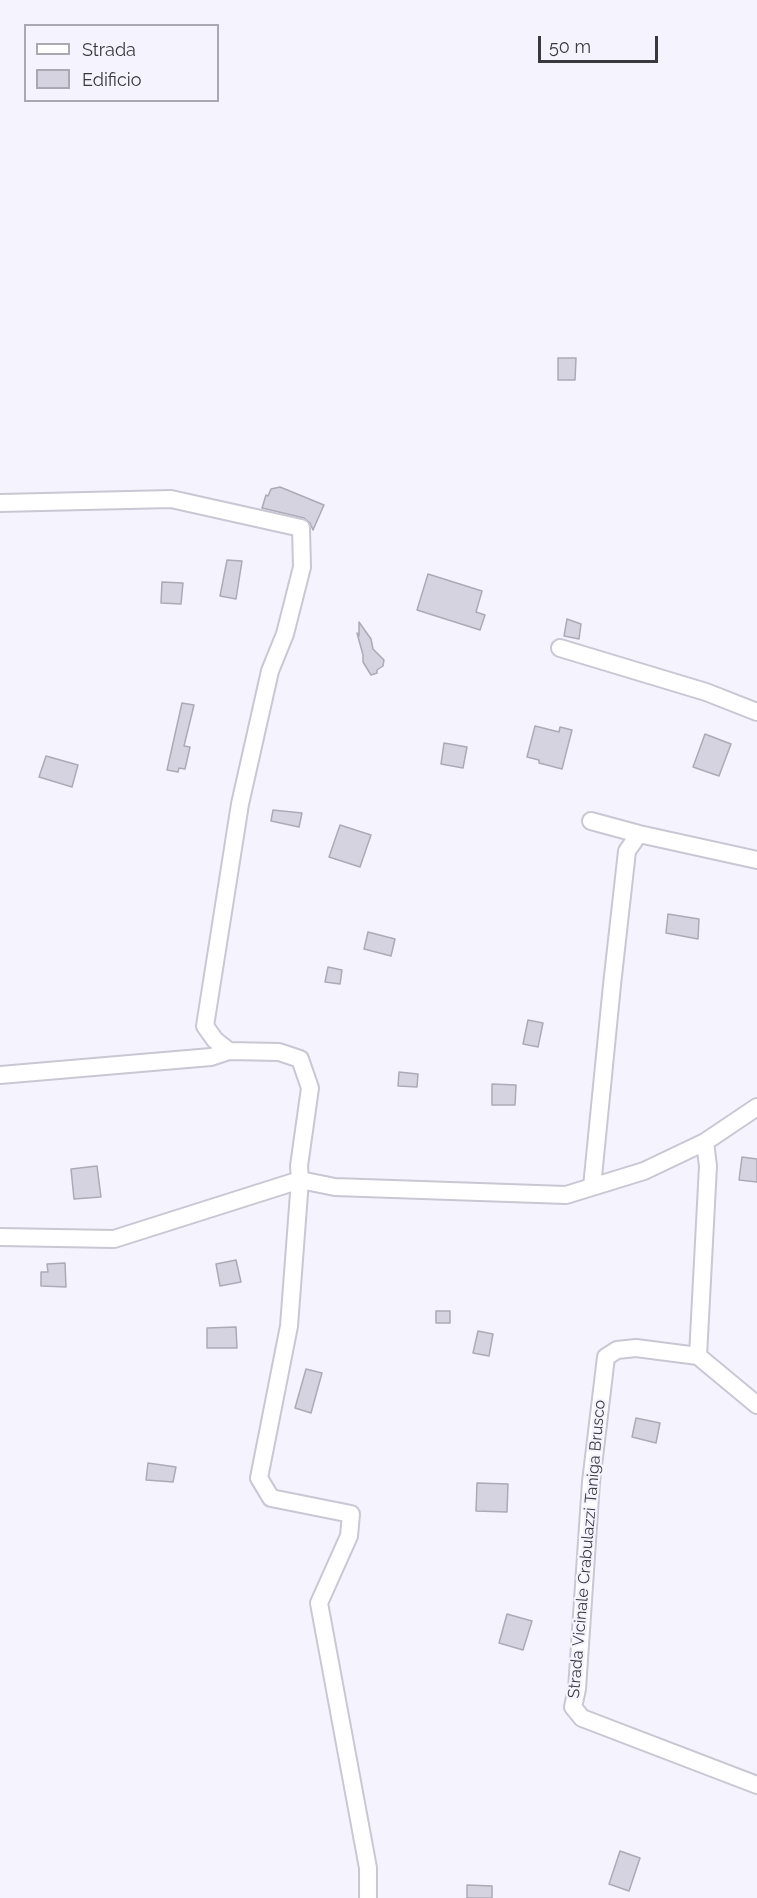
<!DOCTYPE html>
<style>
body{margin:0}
#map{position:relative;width:757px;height:1898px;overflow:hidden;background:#f5f4fe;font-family:Raleway,sans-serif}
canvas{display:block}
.legend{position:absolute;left:24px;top:24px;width:195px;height:78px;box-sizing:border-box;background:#f5f4fe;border:2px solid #a9a9b1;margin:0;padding:8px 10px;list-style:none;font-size:18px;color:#38383d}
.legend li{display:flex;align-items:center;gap:12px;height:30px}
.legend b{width:30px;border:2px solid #a9a9b1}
.scale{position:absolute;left:538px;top:36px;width:120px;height:27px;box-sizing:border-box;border:3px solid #38383d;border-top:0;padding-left:8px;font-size:18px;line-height:21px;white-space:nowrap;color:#38383d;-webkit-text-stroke:4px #f5f4fe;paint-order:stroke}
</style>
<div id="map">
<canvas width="757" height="1898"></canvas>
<ul class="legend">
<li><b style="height:8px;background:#fff"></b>Strada</li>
<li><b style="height:16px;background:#d4d3df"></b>Edificio</li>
</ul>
<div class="scale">50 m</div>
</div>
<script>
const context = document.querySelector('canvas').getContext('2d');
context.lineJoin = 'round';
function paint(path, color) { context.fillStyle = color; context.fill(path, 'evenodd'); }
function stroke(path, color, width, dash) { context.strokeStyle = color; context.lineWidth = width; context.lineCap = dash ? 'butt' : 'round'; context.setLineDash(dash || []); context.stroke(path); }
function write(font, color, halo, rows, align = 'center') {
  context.font = font + ' Raleway,sans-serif'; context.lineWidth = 4.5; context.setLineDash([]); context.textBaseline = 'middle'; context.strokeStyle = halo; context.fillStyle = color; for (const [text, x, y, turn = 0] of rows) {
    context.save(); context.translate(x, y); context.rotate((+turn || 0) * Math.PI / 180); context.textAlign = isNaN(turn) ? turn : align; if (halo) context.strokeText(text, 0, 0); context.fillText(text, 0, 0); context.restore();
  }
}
const building = new Path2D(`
 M558,358h18l-1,22h-17z
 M280,487l44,18 -11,25 -3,-7 -6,-5 -42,-10 4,-13 2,1 3,-7z
 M227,560l15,1 -6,38 -16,-3z
 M428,574l54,17 -6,21 9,3 -5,15 -63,-20z
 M162,582l21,1 -2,21 -20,-1z
 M567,619l14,5 -2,15 -15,-3z
 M359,622l12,17 2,10 11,11 -1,6 -6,4v3l-6,2 -8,-13v-7l-6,-22 2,3z
 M182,703l12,2 -10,41 6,1 -5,22 -6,-1 -1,4 -11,-2z
 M535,726l24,6 1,-5 12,3 -10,39 -23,-6v-3l-12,-3z
 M705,734l26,10 -12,32 -26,-9z
 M444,743l23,4 -4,21 -22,-4z
 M46,756l32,9 -6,22 -33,-10z
 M273,810l29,3 -3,14 -28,-6z
 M340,825l31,10 -11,32 -31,-10z
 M668,914l31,5 -1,20 -32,-6z
 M368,932l27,7 -4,17 -27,-7z
 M328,967l14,3 -2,14 -15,-2z
 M528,1020l15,3 -5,24 -15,-3z
 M399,1072l19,2 -1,13 -19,-1z
 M492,1084l24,1 -1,20h-23z
 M742,1157l15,2v23l-18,-2z
 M97,1166l4,31 -27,2 -3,-30z
 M236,1260l5,22 -21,4 -4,-22z
 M65,1263l1,24 -25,-1v-14h7l-1,-8z
 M436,1311h14v12h-14z
 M236,1327l1,21h-30v-20z
 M478,1331l15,3 -4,22 -16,-3z
 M306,1369l16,4 -11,40 -16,-5z
 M636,1418l24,5 -4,20 -24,-6z
 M148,1463l28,4 -3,15 -27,-2z
 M477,1483l31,1 -1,28 -31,-1z
 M507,1614l25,7 -9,29 -24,-7z
 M620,1851l20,7 -11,33 -20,-7z
 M467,1885l25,1v12h-25z`);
const street = new Path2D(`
 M0,503l171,-4 130,29 1,39 -17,67 -15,37 -30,133 -35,222 10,14 14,11 50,1 21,7 10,29 -11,78 1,14 35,7 231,8 78,-24 61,-29 52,-35
 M560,648l146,44 51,20
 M591,821l48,13 118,26
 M0,1075l211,-18 18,-6
 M705,1142l3,24 -10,190 59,49
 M592,1187l20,-202 15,-134 12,-17
 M0,1237l114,2 186,-59 -11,146 -30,152 12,20 80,16 -2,22 -30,67 49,265v30
 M698,1356l-62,-8 -19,2 -11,7 -15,125 -14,207 -4,18 9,11 175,67`);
const streetNames = [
 ["Strada Vicinale Crabulazzi Taniga Brusco",587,1549,-85]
];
paint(building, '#d4d3df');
stroke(building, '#ababb6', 1.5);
stroke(street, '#c8c7d3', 20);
stroke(street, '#fff', 16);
write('16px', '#38383d', '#f5f4fe', streetNames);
</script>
